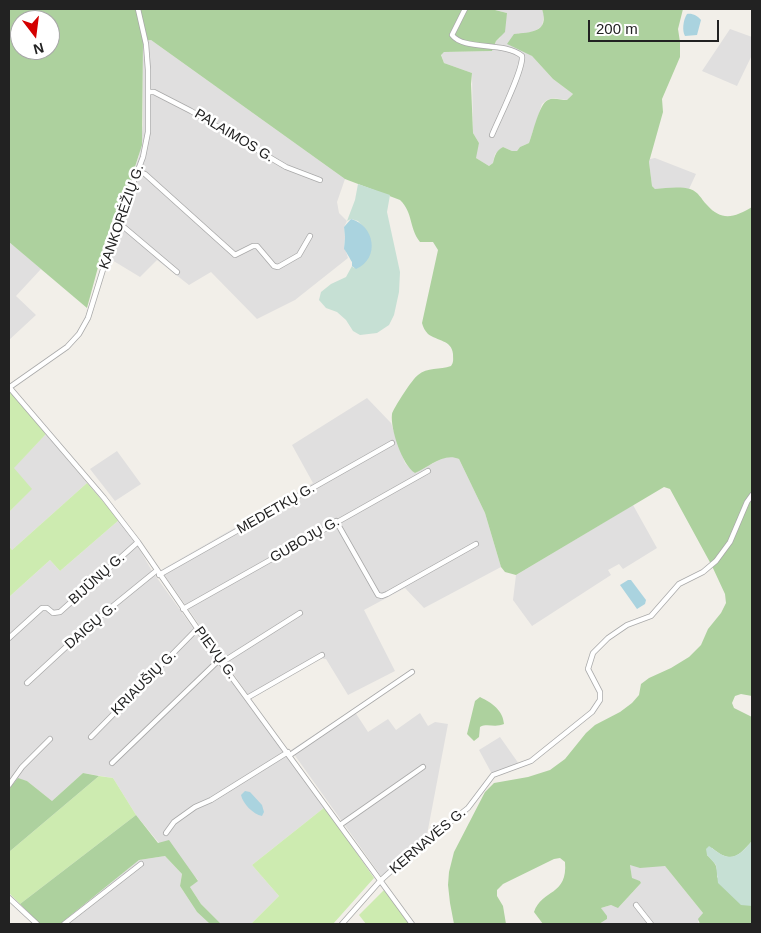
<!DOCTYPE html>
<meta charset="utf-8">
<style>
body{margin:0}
#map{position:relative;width:761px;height:933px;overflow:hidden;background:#f2efe9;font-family:Helvetica,sans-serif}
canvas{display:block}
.frame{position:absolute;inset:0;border:10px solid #222;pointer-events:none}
.north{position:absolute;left:10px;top:10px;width:50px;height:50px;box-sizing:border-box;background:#fff;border:1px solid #a7a7a7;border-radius:50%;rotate:165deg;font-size:14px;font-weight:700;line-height:20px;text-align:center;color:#222}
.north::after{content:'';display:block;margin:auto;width:18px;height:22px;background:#d40000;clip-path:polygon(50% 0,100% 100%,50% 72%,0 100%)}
.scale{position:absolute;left:588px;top:20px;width:131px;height:22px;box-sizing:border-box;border:2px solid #222;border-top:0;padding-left:6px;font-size:15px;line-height:18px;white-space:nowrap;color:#222;-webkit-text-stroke:4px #fff;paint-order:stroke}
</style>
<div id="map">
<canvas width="761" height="933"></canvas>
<div class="frame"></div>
<div class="north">N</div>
<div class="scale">200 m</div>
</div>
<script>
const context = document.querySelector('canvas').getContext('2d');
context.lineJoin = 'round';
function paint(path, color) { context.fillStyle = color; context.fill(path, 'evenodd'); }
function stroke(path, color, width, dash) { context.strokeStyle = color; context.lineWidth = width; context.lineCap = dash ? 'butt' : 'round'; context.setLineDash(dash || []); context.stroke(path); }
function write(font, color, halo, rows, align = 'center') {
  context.font = font + ' Helvetica,sans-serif'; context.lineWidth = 5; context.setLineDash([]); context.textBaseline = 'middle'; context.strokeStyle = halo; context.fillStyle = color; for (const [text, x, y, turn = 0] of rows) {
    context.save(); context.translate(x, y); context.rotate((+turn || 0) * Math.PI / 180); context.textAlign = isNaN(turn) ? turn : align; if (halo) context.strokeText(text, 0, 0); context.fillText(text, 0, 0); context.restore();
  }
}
const residential = new Path2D(`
 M491,9h51l2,6 -2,11 -7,5 -12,3 -5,-1 9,20 5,3 21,23 20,15 -6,6 -14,-2 -6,2 -5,4 -13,39 -9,4 -3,4h-5l-9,-4 -8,7 -2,9 -4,3 -13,-8 -1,-3 4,-12 -6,-10 -1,-60 -28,-10 -3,-9 3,-2 48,-1 4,-10 4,-3 7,-25z
 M730,29l22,8v18l-15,31 -35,-15z
 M151,40l194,139 -8,23 2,11 8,8 -3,6 1,10 -1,8 4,13 -53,42 -38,19 -46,-47 -22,13 -32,-25 -17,17 -38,-23 11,-35 12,-21 14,-42 4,-31v-84z
 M655,158l41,16 -7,15 -16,-1 -18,1 -3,-3 -3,-24 1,-3z
 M9,242l32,27 -25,27 20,19 -27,25z
 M367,398l24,25 14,40 10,10 28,-15 10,-2 6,3 26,54 16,54 -77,41 -19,-20 -41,22 31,61 -47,24 -22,-36 -6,-1 -69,41 -90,-129 152,-87 -21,-38z
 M46,434l41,49 -75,67 -3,-4v-34l22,-23 -18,-21z
 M117,451l24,33 -26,17 -25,-32z
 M633,505l24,43 -34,21 -4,-5 -11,6 3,5 -79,51 -19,-26 3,-25z
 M119,520l15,20 18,31 67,93 106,143 -73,58 27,31 -28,28h-30l-20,-20 -11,-17 8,-7 -39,-37 -23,-28 -23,-37 -30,-5 -31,28 -25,-20 -9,-2 -9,10v-192l41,-37 10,11z
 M353,709l15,23 20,-13 8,11 24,-17 8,13 7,-4 13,2 -22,116 -45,36 -90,-126z
 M500,737l19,27 -27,10 -13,-24z
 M165,856l17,18 -2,12 17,26 13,12h-150l79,-64z
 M630,865l35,1 38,47 -5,9 2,2h-101l8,-5 -6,-11 10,-3 8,2 22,-24 -1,-2 -8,-2z`);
const grass = new Path2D(`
 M9,389l37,45 -32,34 18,21 -23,23z
 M87,483l32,37 -59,51 -10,-11 -41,37v-51l3,4z
 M99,776l14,2 23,37 -116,89 -11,-11v-41z
 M325,807l49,71 -41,46h-82l28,-28 -27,-31z
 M384,890l26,34h-44l-7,-9z`);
const forest = new Path2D(`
 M9,9h482l16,4 -2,19 -9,9 -4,10 -48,1 -3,3 3,8 28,10 -1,11 2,49 6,10 -3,15 13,8 4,-3c2,-8 3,-12 10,-16l9,4h5l3,-4 9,-4c4,-10 10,-39 19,-43 5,-3 13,0 19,0l6,-6 -20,-15 -21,-23 -25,-12 7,-10c16,-2 36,-1 28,-25h141l-5,20 2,13v15l-18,42 1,13 -14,50 3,24 3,3c11,-1 25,-3 35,0 9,3 11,10 17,16 15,17 28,12 45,2v489l-11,-2 -6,2 -3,7 2,5 18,9v124c-14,16 -21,23 -40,7l-5,7c8,7 11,11 10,22l35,29v18h-52l-2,-5 5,-6 -38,-47 -25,2 -10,-3 2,13 8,3 1,2 -23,25 -7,-3 -10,3 6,8v3l-8,5h-56l-9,-12c8,-23 34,-16 31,-50l-5,-4 -6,1 -51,25 -6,6v6l6,10 3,18h-52l-4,-21 -2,-18 1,-13 5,-20 31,-60 9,-9 34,-6 22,-7 15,-11 21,-26 9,-8 25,-13 12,-9 7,-8 2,-11 8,-6 22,-10 18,-11 12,-12 7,-16 13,-16 5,-10 -1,-9 -13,-28 -42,-77 -6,-2 -148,88 -11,-3 -4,-5 -16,-54 -26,-54c-15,-7 -30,8 -44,14 -13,-8 -25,-45 -23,-59 1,-5 21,-36 26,-39 9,-8 22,-5 33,-9 3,-4 2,-7 2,-12 -1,-14 -16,-13 -25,-20 -3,-3 -5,-7 -6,-11l16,-73 -5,-8h-13c-11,-14 -7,-30 -20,-42l-55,-21 -194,-139 -8,1 -1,104 -17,53 -12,21 -9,26 -17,63 -78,-66zM20,20h30v30h-30z
 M480,697c12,6 23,13 24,27 -9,4 -17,-1 -24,3l-1,10 -5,4 -7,-7 8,-33z
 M83,773l16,3 -90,76v-63l9,-11 9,3 25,20z
 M136,815l22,28 11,-3 29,41 -8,6 11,17 20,20h-11l-13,-12 -17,-26 2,-12 -17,-18 -26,4 -79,64h-20l-20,-20z`);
const wetland = new Path2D(`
 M358,184l32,11 -3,17 13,60 -1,20 -5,23 -5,10 -12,8 -17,2 -7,-4 -7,-11 -9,-8 -11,-4 -7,-8 2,-8 10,-8 15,-7 6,-11 2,2 12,-38 -8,-9 -7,-2 -4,2 8,-21z
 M752,841v65l-11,-1 -23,-22 -2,-18 -9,-10 -1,-6 3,-3c4,2 6,5 10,7 15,10 24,-2 33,-12z`);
const water = new Path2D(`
 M687,14c5,-1 11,2 14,6l-4,15 -12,1c-3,-5 -2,-16 2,-22z
 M351,219c23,6 30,39 5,50l-4,-3v-4c-2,-3 -6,-11 -8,-13l1,-12 -1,-10z
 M628,580h3l15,20 -1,4 -8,5 -17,-24z
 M245,791l5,1 12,13 2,7 -2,4c-9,-2 -19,-12 -21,-21z`);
const minor = new Path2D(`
 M465,9l-13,26c12,16 52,6 70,21 2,13 -24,64 -30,79
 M148,92h6l37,19 95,56 34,13
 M138,171l7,3 90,81 18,-9h4l17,20 4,1 21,-12 11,-19
 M119,223l58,49
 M9,387l95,111 34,44 81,118 193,264
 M10,387l57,-40 12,-13 9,-16 26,-84 29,-77 5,-25v-62l-2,-26 -8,-35
 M336,521l42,74 4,1 5,-2 89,-50
 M159,575l233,-132
 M183,609l245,-138
 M9,638l33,-30h5l6,5 7,-1 78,-70
 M221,663l79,-50
 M27,683l65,-60 64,-52
 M247,698l75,-43
 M91,737l106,-108
 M290,755l122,-83
 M112,763l107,-103
 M9,785l13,-18 28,-28
 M340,825l83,-58
 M166,833l8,-11 21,-15 16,-7 77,-48
 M9,898l28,26
 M636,905l15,19
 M64,924l77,-60
 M342,924l38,-43 31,-28 57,-45 25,-33 38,-14 61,-49 8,-12v-8l-12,-23 5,-16 15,-15 19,-13 24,-9 28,-32 24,-12 13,-11 14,-19 17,-40 5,-7`);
const streetNames = [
 ["PALAIMOS G.",234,136,31],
 ["KANKORĖŽIŲ G.",122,217,-71],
 ["MEDETKŲ G.",276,509,-30],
 ["GUBOJŲ G.",305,540,-30],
 ["BIJŪNŲ G.",97,579,-42],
 ["DAIGŲ G.",91,626,-41],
 ["PIEVŲ G.",215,653,54],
 ["KRIAUŠIŲ G.",144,683,-45],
 ["KERNAVĖS G.",428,841,-40]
];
paint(residential, '#e0dfdf');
paint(grass, '#cdebb0');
paint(forest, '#add19e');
paint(wetland, '#c6e0d4');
paint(water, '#aad3df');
stroke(minor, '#a9a9a9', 6);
stroke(minor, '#fff', 4.5);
write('14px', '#222', '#fff', streetNames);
</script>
